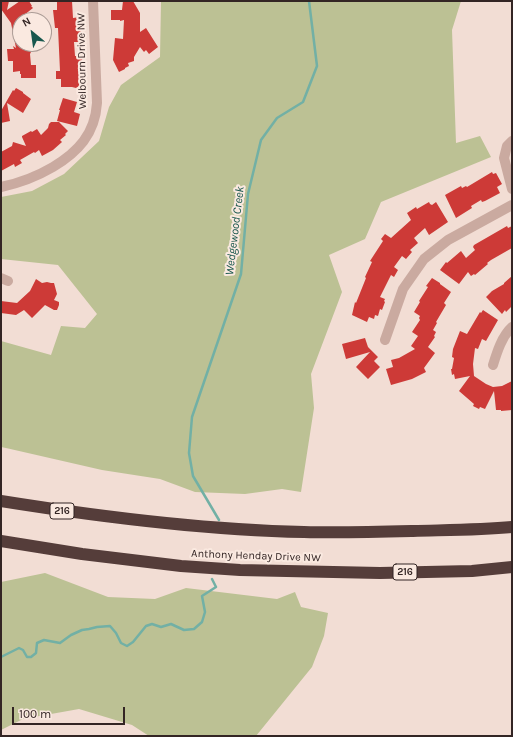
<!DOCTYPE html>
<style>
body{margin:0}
#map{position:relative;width:513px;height:737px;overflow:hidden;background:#f2ddd4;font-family:Karla,sans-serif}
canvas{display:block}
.frame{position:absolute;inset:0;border:2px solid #332524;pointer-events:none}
.north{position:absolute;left:12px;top:12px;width:40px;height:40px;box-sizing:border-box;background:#fae9e0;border:1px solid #aa9b95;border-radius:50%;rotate:331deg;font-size:11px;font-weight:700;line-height:16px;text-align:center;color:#332524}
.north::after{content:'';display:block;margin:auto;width:14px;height:18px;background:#18574d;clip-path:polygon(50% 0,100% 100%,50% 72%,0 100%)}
.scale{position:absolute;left:12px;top:707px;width:113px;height:18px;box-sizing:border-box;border:2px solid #332524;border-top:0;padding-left:5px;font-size:12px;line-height:14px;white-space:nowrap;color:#332524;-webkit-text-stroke:3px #fae9e0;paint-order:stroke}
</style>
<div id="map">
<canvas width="513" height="737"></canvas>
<div class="frame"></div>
<div class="north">N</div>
<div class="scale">100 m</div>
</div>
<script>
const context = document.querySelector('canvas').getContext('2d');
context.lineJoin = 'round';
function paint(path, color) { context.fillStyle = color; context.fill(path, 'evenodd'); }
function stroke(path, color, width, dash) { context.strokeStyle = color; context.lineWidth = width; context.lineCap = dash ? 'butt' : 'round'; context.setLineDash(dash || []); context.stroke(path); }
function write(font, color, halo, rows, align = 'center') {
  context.font = font + ' Karla,sans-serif'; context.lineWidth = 4; context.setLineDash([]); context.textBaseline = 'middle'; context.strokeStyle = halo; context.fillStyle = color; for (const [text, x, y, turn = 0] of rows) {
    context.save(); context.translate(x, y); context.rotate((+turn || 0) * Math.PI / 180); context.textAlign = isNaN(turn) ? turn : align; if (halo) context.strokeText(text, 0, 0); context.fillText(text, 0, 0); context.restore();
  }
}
const green = new Path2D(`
 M161,1h300l-9,29 4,113 24,-7 11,21 -110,45 -16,37 -36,16 13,37 -31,82 3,34 -13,84 -19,-3 -37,5 -50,-2 -35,-13 -58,-9 -96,-22 -5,-1v-106l50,14 10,-29 24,2 12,-14 -39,-49 -57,-6v-62l31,-6 32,-17 35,-33 10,-34 12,-22 39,-28z
 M45,573l63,24 47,2 31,-11 91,11 18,-7 6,15 27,6 -4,23 -12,31 -56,69h-107l-17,-11 -53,-16 -56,10 -22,11v-148z`);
const stream = new Path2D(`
 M219,520l-26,-44 -4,-23 3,-36 49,-143 7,-80 13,-54 16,-22 26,-16 14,-36 -8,-65
 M1,657l18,-9 4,2 4,7h4l5,-4 1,-10 7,-3 16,3 11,-8 11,-5 7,-1 8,-2 13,-1 6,7 5,10 6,3 6,-4 13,-16 6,-2 9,3 10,-3 13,6 10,-1 8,-7 3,-10 -3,-16 14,-9 -4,-8`);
const building = new Path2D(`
 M1,1h8l-2,9 13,-9h9l3,5h-1l2,2 -14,11 1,1v24h10v4l1,1v3l-1,2 1,11h5v13h-15v-4h-1v-3l-7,1v-11h-5l-1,-12h7l-1,-3 3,2 -5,-25 -10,-14z
 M57,1h15l1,17 7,-1 1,25h-7l1,14h7l1,24h-4v6l-3,2 -4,-1h-11v-8h-5v-8h4l-2,-43h-3l-2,-18h4z
 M123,1h10l7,12v19l6,-4 12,19 -9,7 -3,-4 -2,2 -4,-5 -6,10v4l-6,2 1,3 -4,2v1l-6,3 -6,-12 2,-22 8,1 1,-19 -4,1v-1h-9v-10h11z
 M16,88l7,4v1l8,6 -8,14 -16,-10 3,18 -9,2v-12l12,-21 1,1z
 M63,98l14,4 -3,10 6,2 -3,12 -20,-5 3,-11h-1z
 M51,122h8l9,9 -3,3 1,1 -6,5 2,2 -9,8 -11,6 -3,-6 -4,3 -1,-1 -14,8 2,3 -7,4 -1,-3 -13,7v-19l11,-6 1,-4 13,4 -4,-9v-1l9,-5 1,1 5,-3 4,6 7,-7 1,-4z
 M492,172l1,2 3,-1 6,11 -5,3 3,6 -15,8 -3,1 -1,-2 -10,6 1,2 -16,10 -11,-23 16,-9 1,2 4,-2 1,1z
 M429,202l1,2 2,1 4,-3 12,20 -19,13 -4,-7 -11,10 4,5 -8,7 2,2 -6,7 -4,-3 -8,11 4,3 -4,7 -3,-2 -11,22 5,2 -1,2 1,1 -3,8 -2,-1 -2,7 -3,-1 -1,4 -5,-2 -2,5 -15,-7 3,-13 1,1 10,-25 -1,-1 7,-15 -2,-1 13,-20 -2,-2 4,-5 6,4 20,-18 -4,-7 9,-6 1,2z
 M507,226l1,2 4,-2v22l-21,12 -4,3 1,1 -13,11 -1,-1 -3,2 -3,-4 -9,12 -19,-14 6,-8 1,1 14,-12 5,7 9,-8 -2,-3 1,-2z
 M512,276v30l-6,6 -1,-2 -3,4 -16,-17 6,-6 12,-7v-1z
 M432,278l8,5v1l11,8 -7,11 2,2 -10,17 1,1 -4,7 3,2 -2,4 1,1 -7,10 7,6 -11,15 2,4 -14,7 -21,6 -5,-16 7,-2 -2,-7 8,-2 16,-9 -4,-3 7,-10 -6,-4 8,-12 -1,-2 1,-2 -6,-4 6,-10 -1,-1 9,-14 -2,-1z
 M36,279l6,4 5,-1 4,1h3l3,11 -3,6 5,2v3l-2,5h-3l-9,-5 -13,13 -8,-8 -8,5 -15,-2v-12l16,2 13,-12z
 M483,310l15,10 -12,21 -4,-2 -4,10 -3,-1 -2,16 1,12 12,8 7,3 9,-1 10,-5v29l-11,1v-1h-5l-2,-19 -9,18 -5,-2 -1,2 -6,-3 1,-2 -15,-13 11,-15 -15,3 -1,-5 -2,1 -1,-6h1l2,-11 -2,-1 1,-8 7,-18 7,3 13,-22 1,1z
 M365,338l3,9 10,10 -4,4 6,6 -12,12 -12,-12 14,-15 -24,7 -4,-15z`);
const minor = new Path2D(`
 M512,141l-5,5 -3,12 8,31
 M1,187c19,-4 35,-10 52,-20 25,-15 42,-33 44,-64l-4,-102
 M1,278l7,3
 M385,340l18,-51 21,-30 24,-19 64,-35
 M493,365c4,-13 9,-29 19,-38`);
const highway = new Path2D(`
 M1,501c100,16 201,29 303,31 36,1 72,0 109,-1 33,-1 66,-1 99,-4
 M1,541l81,13 99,12 59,4 140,3 92,-2 40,-4`);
const shields = [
 [62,511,24],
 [405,572,24]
];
const shieldNames = [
 ["216",62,511],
 ["216",405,572]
];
const streetNames = [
 ["Welbourn Drive NW",82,61,-91],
 ["Anthony Henday Drive NW",256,556,2]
];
const waterNames = [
 ["Wedgewood Creek",235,231,-83]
];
paint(green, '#bcc194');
stroke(stream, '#72b0a5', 2.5);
paint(building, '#cd3a37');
stroke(minor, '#caaaa0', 10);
stroke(highway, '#553d3a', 12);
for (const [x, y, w] of shields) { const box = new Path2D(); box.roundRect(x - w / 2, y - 8, w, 16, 3); context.fillStyle = '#fae9e0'; context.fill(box); stroke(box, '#332524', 1); }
write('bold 10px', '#332524', null, shieldNames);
write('11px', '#332524', '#fae9e0', streetNames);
write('italic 12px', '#18574d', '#fae9e0', waterNames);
</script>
